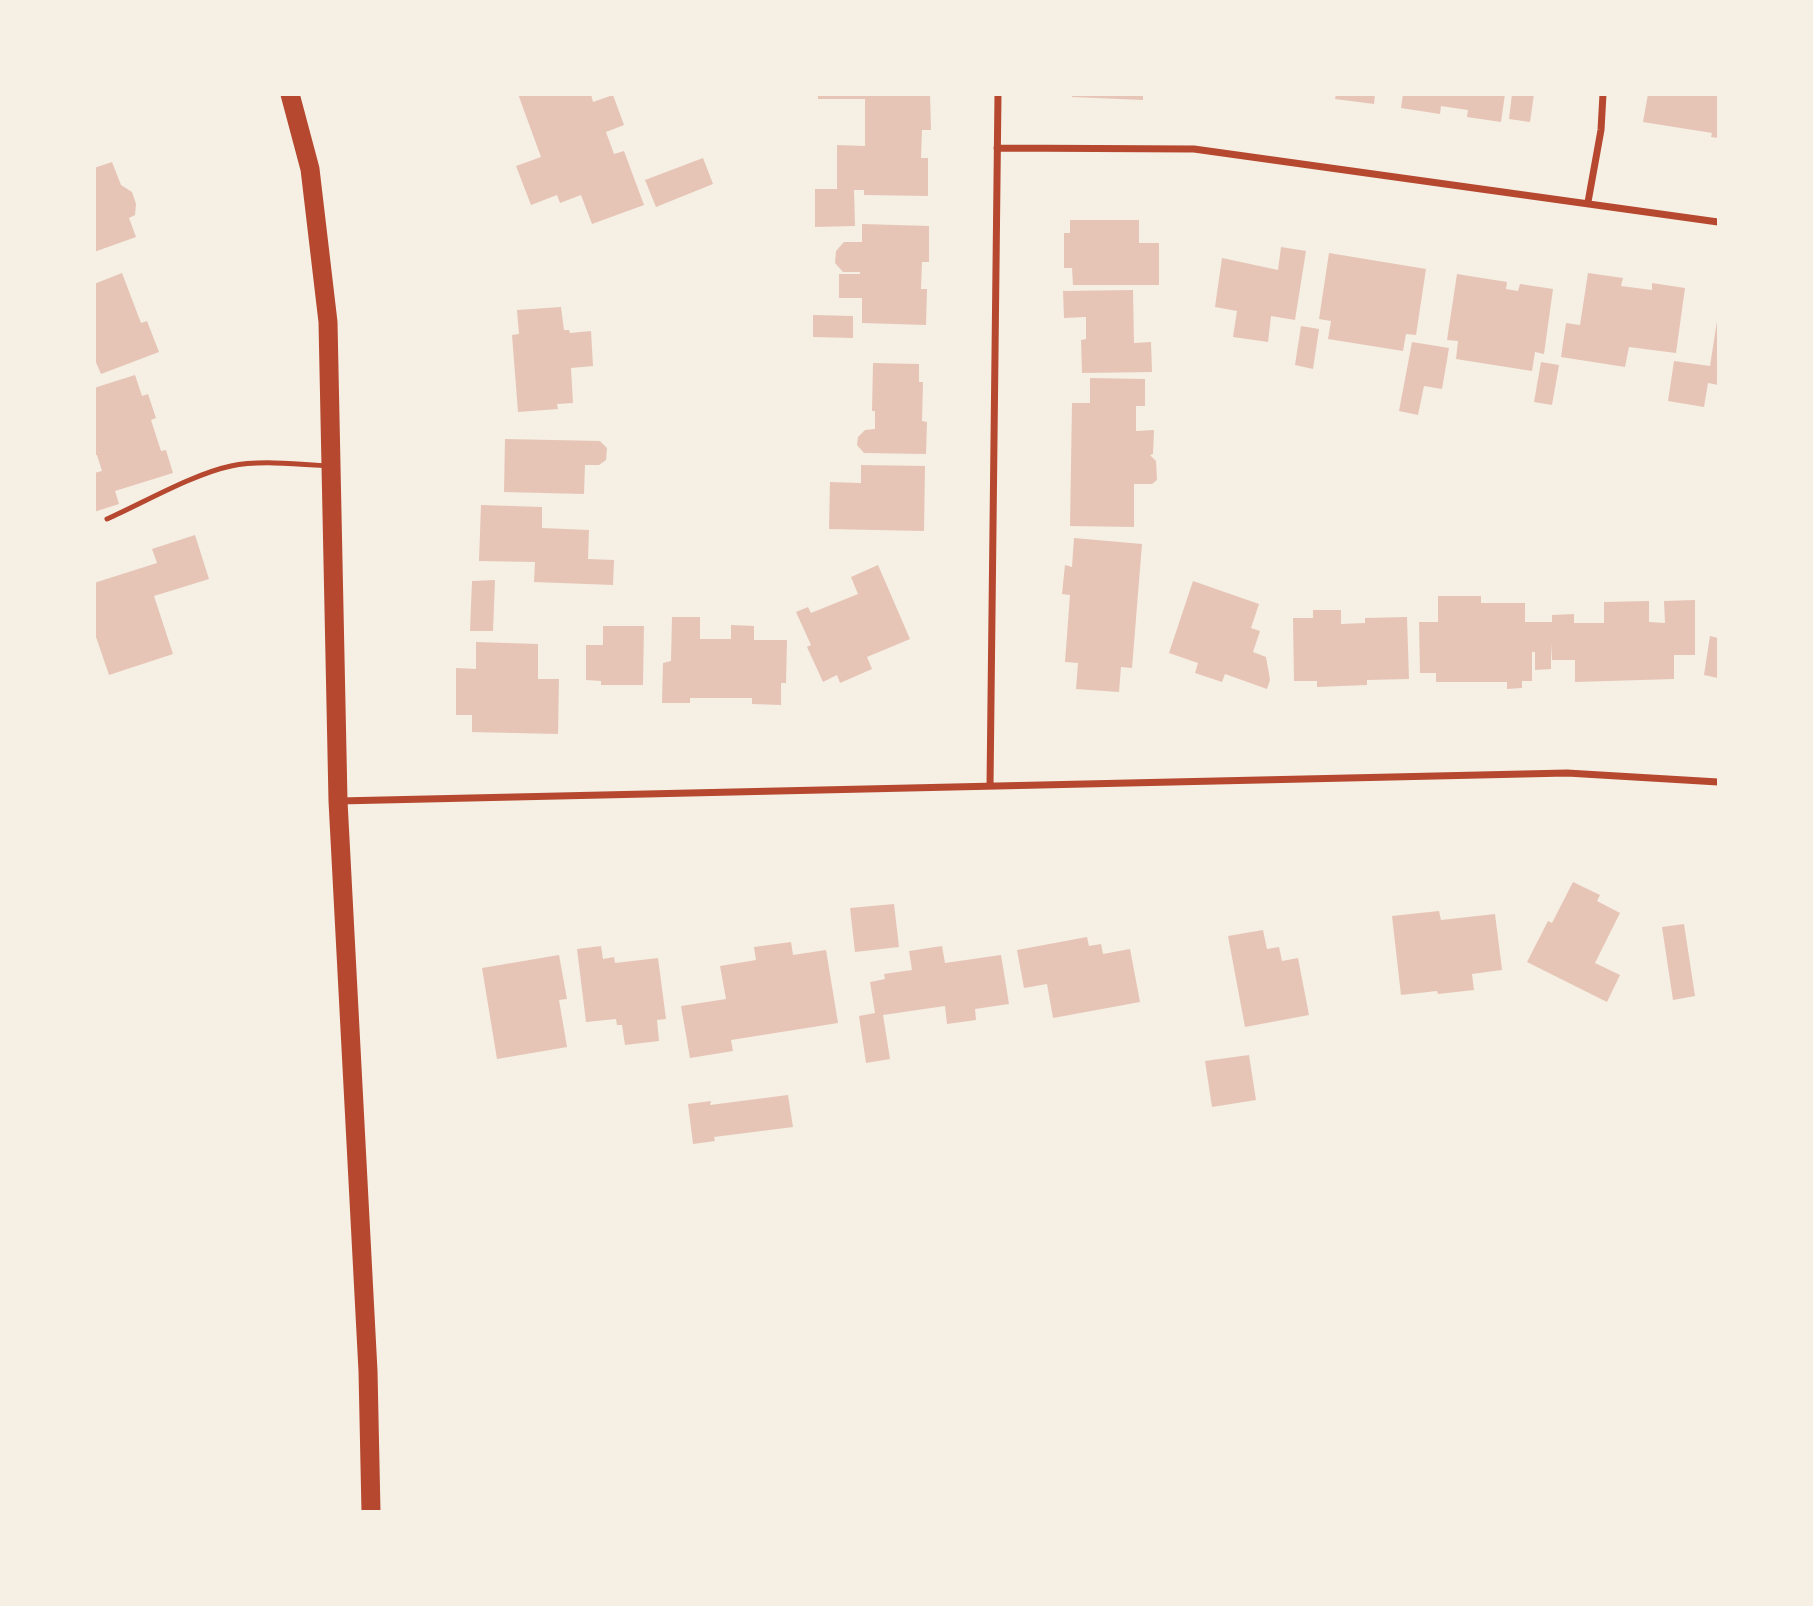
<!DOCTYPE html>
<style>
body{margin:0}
#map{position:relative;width:1813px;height:1606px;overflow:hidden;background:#f6efe4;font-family:"Source Sans 3",sans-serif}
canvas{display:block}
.frame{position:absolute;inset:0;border:96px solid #f6efe4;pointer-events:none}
</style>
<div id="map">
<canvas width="1813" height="1606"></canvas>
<div class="frame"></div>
</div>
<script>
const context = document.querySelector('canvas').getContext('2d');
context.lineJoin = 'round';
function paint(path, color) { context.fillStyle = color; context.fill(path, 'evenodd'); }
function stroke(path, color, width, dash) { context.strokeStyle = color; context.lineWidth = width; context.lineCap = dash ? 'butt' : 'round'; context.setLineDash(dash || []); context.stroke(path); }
const building = new Path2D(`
 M518,94h73l2,8 20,-7 11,30 -18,7 8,22 10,-3 20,54 -52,19 -11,-29 -21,8 -3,-8 -26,10 -15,-39 25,-9z
 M818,94h112l1,36h-9l-1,28h7v38l-64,-1v-5h-10l1,36 -40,1v-38h22v-44l28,1v-47h-47z
 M1072,94h71v6l-71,-3z
 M1336,94h39l-1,10 -39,-5z
 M1403,94h102l-4,28 -34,-5 1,-7 -27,-4 -1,8 -39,-6z
 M1512,94h22l-4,28 -21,-3z
 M1648,94h70v44l-7,-1 1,-4 -69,-11z
 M703,158l10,26 -57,23 -11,-27z
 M112,162l9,23 11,7 4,12 -1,11 -6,3 7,19 -42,15v-84z
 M1070,220h69v23h20v42h-86l-1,-17h-8v-35h6z
 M862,224l67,2v36h-7l-1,27h6l-1,36 -64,-2v-25h-23v-24h21v-2h-17l-8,-9 1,-12 8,-9h18z
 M1281,247l25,4 -11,69 -24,-4 -3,26 -35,-5 4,-26 -22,-4 7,-49 56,12z
 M1329,253l97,16 -10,66 -10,-1 -3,17 -75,-12 3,-18 -12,-2z
 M122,273l19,50 6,-2 12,31 -58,22 -7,-16v-74z
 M1588,273l35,5 -2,8 31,4v-7l33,5 -9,65 -47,-6 -4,20 -64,-10 5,-34 14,2z
 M1457,274l50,8 -1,7 12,2 2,-7 33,5 -9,65 -9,-2 -3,19 -76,-12 2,-18 -11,-1z
 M1133,290l1,53 17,-1 1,30 -70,1 -1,-33 5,-1v-22l-22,1 -1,-27z
 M561,307l3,23h5l1,3 21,-2 2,35 -22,2 2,35 -16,1 1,5 -40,3 -6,-77 7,-1 -2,-24z
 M813,315l40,1v22l-40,-1z
 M1717,321l1,64 -10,-2 -4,24 -36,-6 6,-40 36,5z
 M1301,326l18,3 -6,40 -18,-4z
 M1412,342l37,6 -7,41 -18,-3 -6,29 -19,-4z
 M1541,362l18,3 -7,40 -18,-3z
 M873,363l46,1v18h4l-1,39 5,1 -1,32 -62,-1 -7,-8 1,-8 7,-7 10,-1v-18h-3z
 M135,375l7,21 6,-2 8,24 -5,2 10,31 5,-1 7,23 -58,18 4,13 -25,8v-39l8,-2 -5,-16h-3v-67z
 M1090,378l55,1v27h-9v25l18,-1 -1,24 -3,1 6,6 1,19 -5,4h-18v43l-64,-1 2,-123h18z
 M505,439l95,2 7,7 -1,12 -7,5h-14l-1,29 -80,-2z
 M861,465l64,1 -1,65 -95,-2 1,-47 31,1z
 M481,505l61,2v21l47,2 -1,29 26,1 -1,25 -79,-3 1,-20 -56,-1z
 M195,535l14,44 -55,17 19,58 -64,21 -15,-44v-48l63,-20 -5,-14z
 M1074,538l68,6 -10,124 -11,-1 -2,25 -43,-3 2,-26 -13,-1 5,-67 -8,-1 3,-29 7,2z
 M878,565l32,74 -43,18 5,12 -32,14 -3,-8 -14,7 -16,-35 4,-2 -15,-33 12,-5 3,6 47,-19 -7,-17z
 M495,580l-2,51h-23l2,-50z
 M1193,581l66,23 -8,24 9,3 -7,21 13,5 4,23 -3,9 -42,-15 -3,8 -27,-9 3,-10 -29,-10z
 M1438,596h43v7h44v19h27v-7l22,-1v9h30v-21l45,-1v21l16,1 -1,-22 31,-1v55h-21v24l-99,3v-22h-23l-1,-17v26l-16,1v-18h-3v29h-10v7l-15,1v-7h-71v-9h-16l-1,-51h19z
 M1313,610h28v14l24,-1v-5l42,-1 2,62 -42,1v5l-26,1 -24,1v-6h-23l-1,-63h20z
 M672,617h28v22h31v-14l23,1v14h33l-1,43h-5v22l-29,-1v-6h-62v5h-28l1,-40 8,-2z
 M603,626h41l-1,59h-42v-4l-15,-1v-35h17z
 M1710,636l8,2v40l-14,-3z
 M476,642l62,2v35h21l-1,55 -86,-2v-17h-16v-47l20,1z
 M1573,882l27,13 -3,6 23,12 -25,50 25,12 -13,27 -80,-40 21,-41 4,2z
 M894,904l5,43 -44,5 -5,-44z
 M1439,911l2,9 54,-6 7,56 -30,4 2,16 -36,4 -1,-3 -36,4 -9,-79z
 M1684,924l11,72 -22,4 -11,-73z
 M1263,930l4,19 12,-2 3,14 16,-3 11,57 -64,12 -17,-91z
 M1087,937l2,9 12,-2 2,10 27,-5 10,53 -87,16 -6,-34 -23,4 -7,-38z
 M791,942l2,13 33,-5 12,73 -107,17 2,11 -43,7 -9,-52 45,-7 -6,-33 36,-6 -2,-13z
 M601,946l2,13 11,-2 1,6 43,-5 8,61 -9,1 2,21 -34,4 -3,-20h-5l-1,-6 -30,3 -9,-73z
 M942,946l3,17 56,-8 8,49 -34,5 1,11 -29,4 -2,-18 -62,9 7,44 -24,4 -7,-47 16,-3 -5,-31 15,-3 -1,-5 28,-4 -3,-19z
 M559,955l8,44 -8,1 8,47 -70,12 -15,-91z
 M1249,1055l7,45 -44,7 -7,-46z
 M788,1095l5,32 -79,10 1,4 -22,3 -5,-40 23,-3 -1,4z`);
const service = new Path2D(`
 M107,519c36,-16 86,-45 124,-53 27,-6 69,-2 97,0`);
const minor = new Path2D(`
 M997,148l197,1 524,73
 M1588,202l13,-72 2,-36
 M990,786l8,-692
 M339,801l1228,-28 151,9`);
const trunk = new Path2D(`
 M290,94l20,75 18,153 10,479 30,570 3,141`);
paint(building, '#e6c5b7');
stroke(service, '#b5482f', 5);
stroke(minor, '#b5482f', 7);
stroke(trunk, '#b5482f', 19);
</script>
